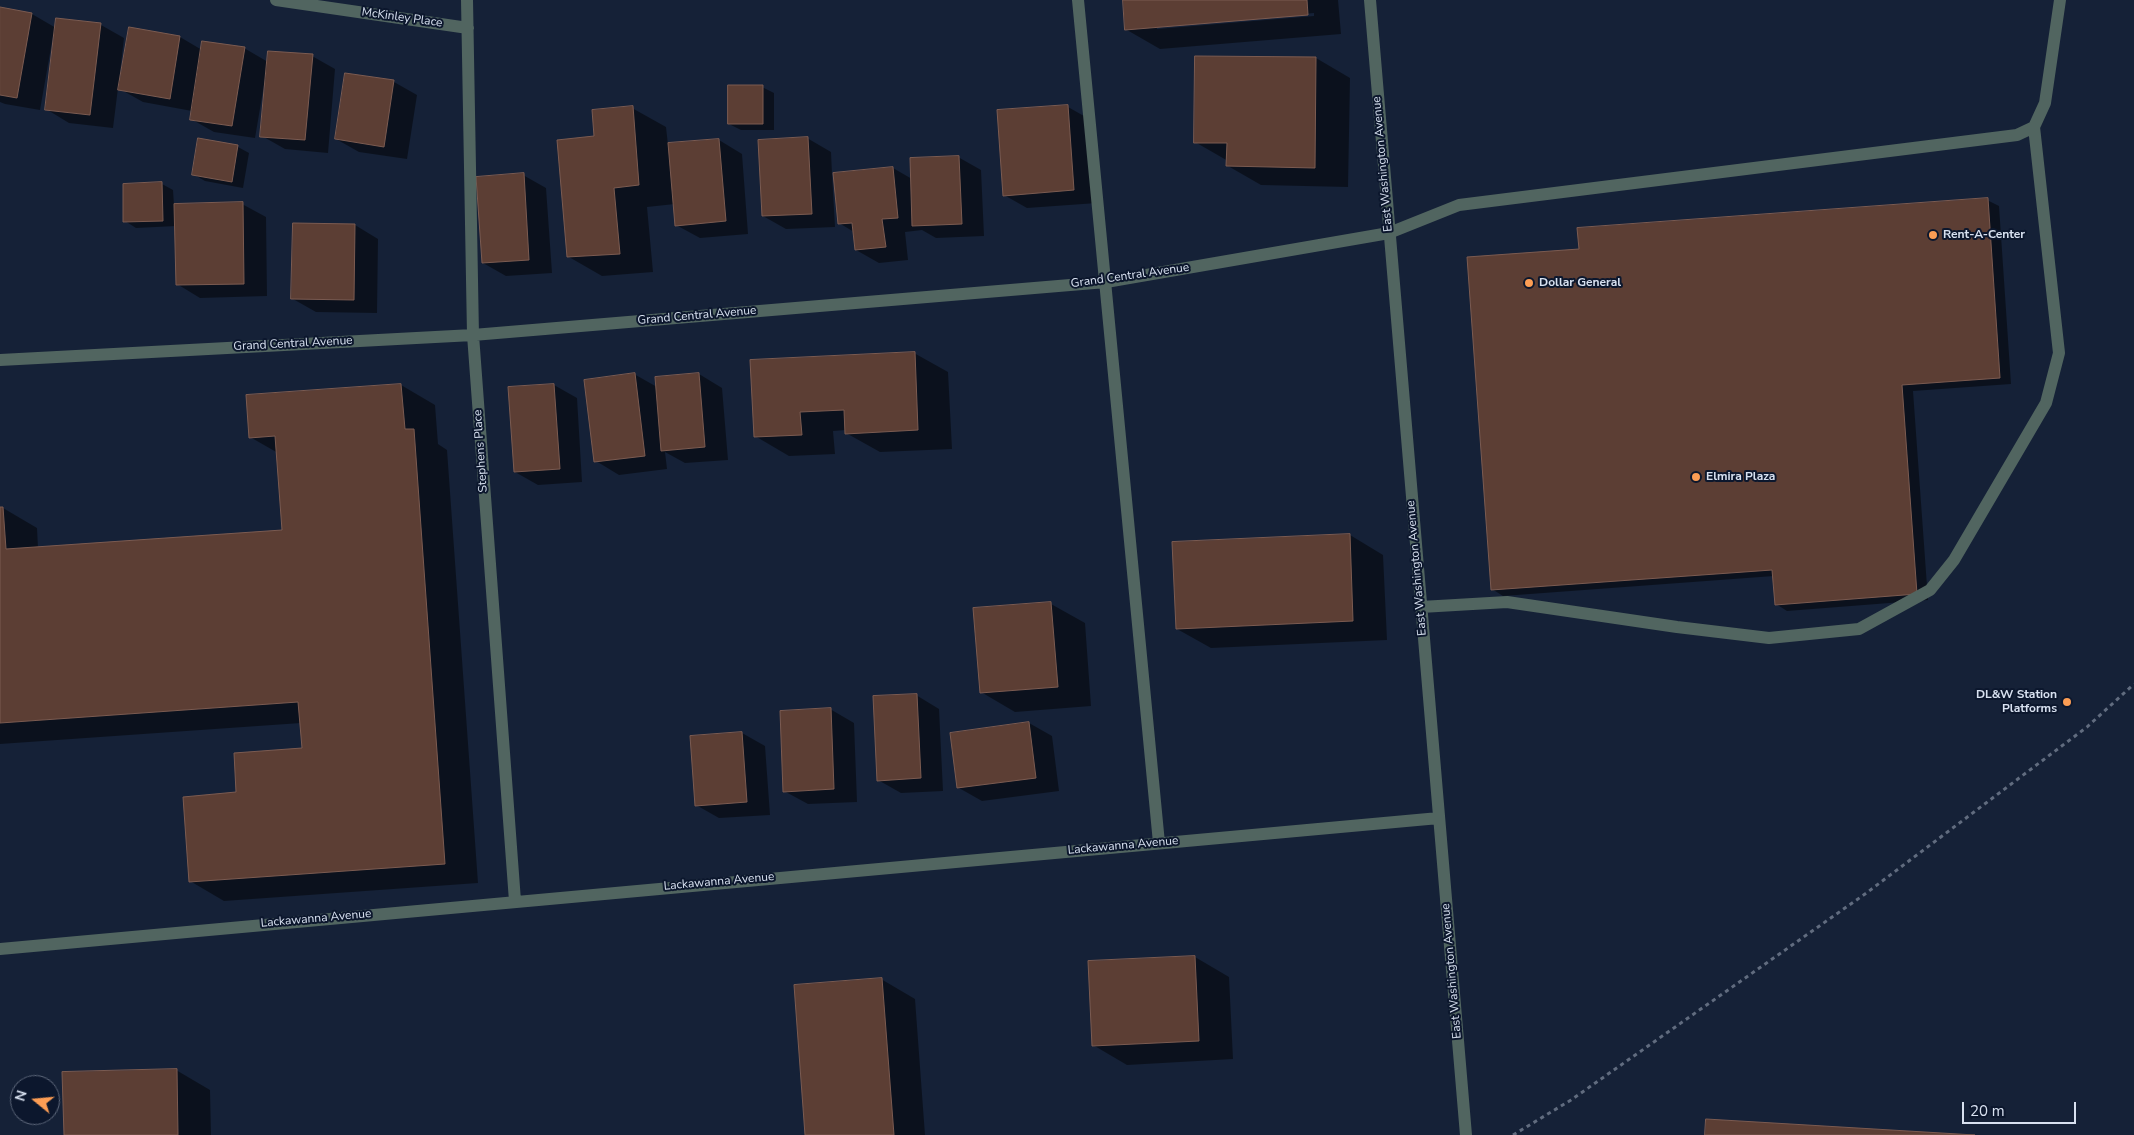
<!DOCTYPE html>
<style>
body{margin:0}
#map{position:relative;width:2134px;height:1135px;overflow:hidden;background:#152137;font-family:"Nunito Sans",sans-serif}
canvas{display:block}
.north{position:absolute;left:10px;top:1075px;width:50px;height:50px;box-sizing:border-box;background:#0c172d;border:1px solid #5e687b;border-radius:50%;rotate:287deg;font-size:14px;font-weight:700;line-height:20px;text-align:center;color:#d8e1f0}
.north::after{content:'';display:block;margin:auto;width:18px;height:22px;background:#fc9d54;clip-path:polygon(50% 0,100% 100%,50% 72%,0 100%)}
.scale{position:absolute;left:1962px;top:1102px;width:114px;height:22px;box-sizing:border-box;border:2px solid #d8e1f0;border-top:0;padding-left:6px;font-size:15px;line-height:18px;white-space:nowrap;color:#d8e1f0;-webkit-text-stroke:4px #0c172d;paint-order:stroke}
</style>
<div id="map">
<canvas width="2134" height="1135"></canvas>
<div class="north">N</div>
<div class="scale">20 m</div>
</div>
<script>
const context = document.querySelector('canvas').getContext('2d');
context.lineJoin = 'round';
function paint(path, color) { context.fillStyle = color; context.fill(path, 'evenodd'); }
function stroke(path, color, width, dash) { context.strokeStyle = color; context.lineWidth = width; context.lineCap = dash ? 'butt' : 'round'; context.setLineDash(dash || []); context.stroke(path); }
function write(font, color, halo, rows, align = 'center') {
  context.font = font + ' "Nunito Sans",sans-serif'; context.lineWidth = 4; context.setLineDash([]); context.textBaseline = 'middle'; context.strokeStyle = halo; context.fillStyle = color; for (const [text, x, y, turn = 0] of rows) {
    context.save(); context.translate(x, y); context.rotate((+turn || 0) * Math.PI / 180); context.textAlign = isNaN(turn) ? turn : align; if (halo) context.strokeText(text, 0, 0); context.fillText(text, 0, 0); context.restore();
  }
}
const shadow = new Path2D(`
 M1124,0h214l3,34 -181,15 -33,-19zM1314,13v3l-157,13v-2z
 M0,8l32,6 24,14 2,-8 43,5 23,13 -5,43h2l9,-52 50,8 22,13 42,-2 24,14 44,-6 23,13 -7,84 -43,-4 -23,-13 5,-57h-2l-10,59 -41,-6 -23,-13 1,-8 -49,-9 -25,-14 -5,40 -44,-5 -23,-14 9,-72 -2,-1 -13,74 -35,-6 -5,-2z
 M1316,58l34,20 -2,109 -87,-2 -33,-19v-5l-33,-19z
 M394,82l23,13 -10,64 -48,-7 -23,-13z
 M762,87l12,6v37h-33l-12,-6z
 M1068,107l23,13 6,83 -70,5 -23,-13z
 M632,108l34,19 2,18 51,-5 23,14 6,80 -48,4 -24,-13 -1,-21 -28,3 6,65 -51,4 -33,-19 26,-119z
 M807,138l24,14 1,22 61,-6 19,11 46,-22 23,13 3,66 -48,2 -14,-8 -17,2 3,28 -29,3 -23,-13 -2,-18 -15,-9 -5,-49h-2l3,53 -49,2 -23,-13z
 M199,140l39,7 11,6 -6,35 -38,-7 -12,-7z
 M523,175l23,13 6,85 -46,3 -23,-13z
 M162,184l11,6 1,15 68,-1 24,13 1,79 -67,2 -23,-14 -1,-58 -40,2 -11,-7z
 M1987,200l12,6 12,178 -98,7 15,209 -141,11 -11,-7 -2,-28 -271,20 -11,-7z
 M294,224l61,1 23,14 -1,74 -61,-1 -23,-13z
 M914,353l34,19 4,77 -72,3 -34,-19v-3l-13,1 2,23 -46,2 -34,-20 -4,-75z
 M634,374l23,13 42,-13 23,14 6,72 -43,3 -20,-11 2,17 -48,6 -23,-14z
 M401,385l34,20 3,39 9,6 31,433 -254,18 -34,-20 47,-87 66,-44 -2,-27 -301,21v-236h3l34,20 1,20 245,-17 -5,-78 -28,-16 -2,-41z
 M554,385l23,13 5,84 -44,3 -23,-13z
 M1350,535l33,20 4,85 -176,8 -34,-19z
 M1051,604l34,19 6,83 -76,6 -34,-20z
 M916,695l23,14 4,82 -42,2 -23,-13z
 M830,709l24,14 3,79 -49,2 -24,-13z
 M1029,723l23,13 7,55 -77,10 -23,-13z
 M742,733l23,13 5,69 -51,3 -23,-13z
 M1195,957l34,20 4,82 -106,6 -34,-20z
 M881,979l34,20 10,136h-118z
 M176,1070l34,20 1,45h-146z`);
const building = new Path2D(`
 M1123,0h184l1,15 -183,15z
 M0,7l32,6 -15,85 -17,-3z
 M56,18l45,5 -11,92 -45,-5z
 M129,27l51,9 -10,63 -52,-9z
 M202,41l43,6 -13,79 -42,-6z
 M268,51l45,3 -8,86 -45,-3z
 M1195,56l121,1 -1,111 -89,-2 1,-23h-33z
 M345,73l49,7 -10,67 -49,-8z
 M728,85h35v39h-35z
 M1068,105l6,85 -71,6 -6,-86z
 M633,106l6,79 -25,3 6,66 -53,3 -10,-117 37,-4 -2,-26z
 M808,137l4,77 -50,2 -4,-76z
 M198,138l40,7 -6,37 -40,-7z
 M719,139l7,82 -51,5 -7,-83z
 M959,156l3,68 -50,2 -2,-68z
 M893,167l5,51 -16,1 4,28 -31,3 -3,-27 -14,1 -5,-51z
 M524,173l5,87 -47,3 -6,-86z
 M162,182l1,39 -40,1v-38z
 M1988,198l12,180 -98,7 15,209 -142,11 -3,-35 -281,20 -24,-333 112,-8 -2,-21z
 M243,202l1,82 -68,1 -2,-81z
 M293,223l62,1 -1,76 -63,-1z
 M915,352l3,78 -73,4 -1,-24 -44,2 2,23 -48,2 -4,-77z
 M635,373l10,83 -51,6 -10,-82z
 M699,373l6,74 -44,4 -6,-74z
 M401,384l4,45h9l31,435 -256,18 -6,-85 53,-5 -2,-39 68,-5 -4,-46 -298,21v-216h3l3,42 276,-19 -7,-94 -26,2 -3,-43z
 M554,384l6,85 -46,3 -6,-85z
 M1350,534l3,87 -177,8 -4,-87z
 M1051,602l7,85 -78,6 -7,-85z
 M917,694l4,84 -44,3 -4,-85z
 M831,708l3,81 -51,3 -3,-81z
 M1029,722l7,56 -79,10 -7,-55z
 M742,732l5,70 -52,4 -5,-70z
 M1195,956l4,85 -107,5 -4,-85z
 M882,978l12,157h-89l-11,-150z
 M177,1069l1,66h-114l-2,-63z
 M1706,1119l269,16h-270z`);
const path = new Path2D(`
 M1513,1135l58,-35 294,-206 222,-167 47,-43`);
const minor = new Path2D(`
 M276,0l192,28
 M467,0l6,335 42,566
 M1078,0l81,843
 M1370,0l96,1135
 M0,360l473,-25 633,-53 283,-49 70,-28 558,-70 17,-8 11,-24 15,-103
 M1421,607l86,-5 170,25 92,11 90,-9 71,-39 24,-30 92,-157 13,-50 -25,-226
 M0,949l1439,-131`);
const markers = [
 [1933,235,5,"#fc9d54"],
 [1529,283,5,"#fc9d54"],
 [1696,477,5,"#fc9d54"],
 [2067,702,5,"#fc9d54"]
];
const streetNames = [
 ["McKinley Place",402,18,8],
 ["East Washington Avenue",1383,164,-95],
 ["Grand Central Avenue",1130,276,-8],
 ["Grand Central Avenue",697,316,-5],
 ["Grand Central Avenue",293,344,-3],
 ["Stephens Place",481,451,-94],
 ["East Washington Avenue",1417,568,-95],
 ["Lackawanna Avenue",1123,846,-5],
 ["Lackawanna Avenue",719,882,-5],
 ["Lackawanna Avenue",316,919,-5],
 ["East Washington Avenue",1452,971,-95]
];
const poiNames = [
 ["Rent-A-Center",1943,235],
 ["Dollar General",1539,283],
 ["Elmira Plaza",1706,477],
 ["DL&W Station",2057,695,"right"],
 ["Platforms",2057,709,"right"]
];
paint(shadow, '#0007');
paint(building, '#5c3e34');
stroke(building, '#7b5b51', 1);
stroke(path, '#616c7f', 3, [4, 4]);
stroke(minor, '#516560', 12);
for (const [x, y, r, color] of markers) { const dot = new Path2D(); dot.arc(x, y, r, 0, 2 * Math.PI); context.fillStyle = color; context.fill(dot); stroke(dot, '#0c172d', 2); }
write('12px', '#d8e1f0', '#0c172d', streetNames);
write('bold 12px', '#d8e1f0', '#0c172d', poiNames, 'left');
</script>
